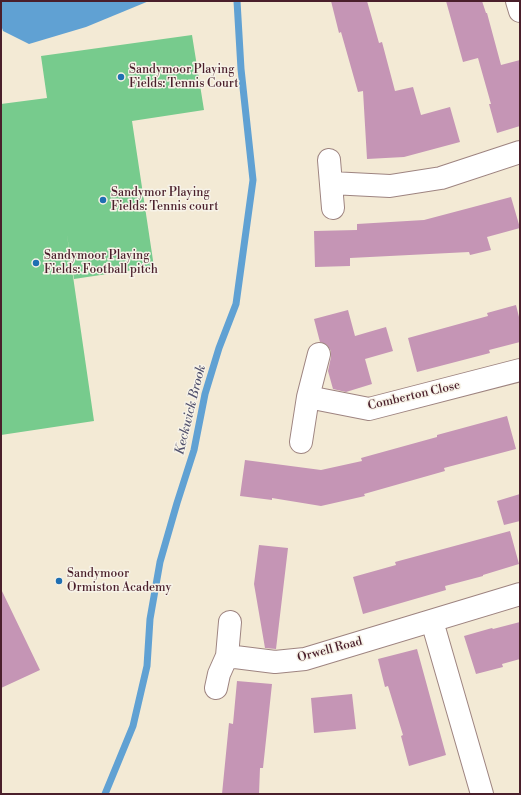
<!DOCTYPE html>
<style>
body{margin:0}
#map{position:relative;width:521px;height:795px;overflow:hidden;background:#f3ead5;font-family:"Libre Bodoni",serif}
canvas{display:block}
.frame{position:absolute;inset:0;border:2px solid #4a1f2b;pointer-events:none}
</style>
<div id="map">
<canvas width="521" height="795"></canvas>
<div class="frame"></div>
</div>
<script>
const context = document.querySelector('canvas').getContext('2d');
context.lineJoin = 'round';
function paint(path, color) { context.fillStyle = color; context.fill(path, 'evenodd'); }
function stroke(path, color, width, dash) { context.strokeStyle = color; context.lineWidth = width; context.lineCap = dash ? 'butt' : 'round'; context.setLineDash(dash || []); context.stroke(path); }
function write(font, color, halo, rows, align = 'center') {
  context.font = font + ' "Libre Bodoni",serif'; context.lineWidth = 3; context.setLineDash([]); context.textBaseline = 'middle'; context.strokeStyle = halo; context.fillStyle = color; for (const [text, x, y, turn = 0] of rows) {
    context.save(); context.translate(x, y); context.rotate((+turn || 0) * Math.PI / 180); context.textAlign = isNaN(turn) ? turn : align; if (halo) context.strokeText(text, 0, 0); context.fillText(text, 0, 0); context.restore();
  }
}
const green = new Path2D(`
 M192,35l12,75 -72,11 22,146 -80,12 -7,-44 27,186 -93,14v-331l46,-6 -6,-42z`);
const water = new Path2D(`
 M1,1h148l-63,26 -57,17 -26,-13 -2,-6z`);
const stream = new Path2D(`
 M105,794l28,-68 14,-60 3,-47 10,-57 17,-59 17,-53 11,-56 14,-46 17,-44 17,-124 -12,-111 -4,-68`);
const building = new Path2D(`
 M331,1h36l12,42 3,-1 13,49 18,-4 8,28 29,-8 10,35 -56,15 -37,2 -4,-68 -5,1 -17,-60 -2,1z
 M446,1h36l4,12h1l14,52 19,-5v66l-23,7 -8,-29h2l-13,-46 -15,4z
 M511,197l9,31 -33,9 4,13 -21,5 -1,-3 -119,6v8l-35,1 -1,-36 43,-1v-6l67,-4z
 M516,305l4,16v21l-31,8 1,3 -73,19 -9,-34 80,-22 -1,-3z
 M348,310l7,26 31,-9 7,24 -28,8 7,25 -26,8 -13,-3 -5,-18 3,-14v-6l-4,-6 -7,-3 -6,-23z
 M507,416l9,33 -72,19 1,3 -81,23 1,2 -44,10 -49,-8v2l-32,-4 5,-36 76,10 41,-9 -1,-3 76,-21v-2z
 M520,494v27l-16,4 -7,-24z
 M510,531l9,33 -36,11v1l-38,10 1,4 -83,24 -10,-37 43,-12 -1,-3z
 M259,545l29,3 -12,101 -11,-1 -11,-64z
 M1,589l39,81 -39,18z
 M520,622v37l-18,5 1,3 -27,7 -12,-38 28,-8 1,1z
 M417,649l29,106 -37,11 -8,-30 2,-1 -15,-49 -3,1 -7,-28z
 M237,681l35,3 -9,84h-3l-1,26h-37l7,-71 4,1z
 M352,694l4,35 -42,4 -3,-35z`);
const minor = new Path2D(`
 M517,1l3,10
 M329,160l4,48
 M331,183l59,3 51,-8 79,-26
 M319,354l-11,43 61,12 151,-39
 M301,442l7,-45
 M432,621l50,173
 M227,656l48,6 30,-3 215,-65
 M216,688l3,-14 8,-18 3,-34`);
const markers = [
 [121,77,4,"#1f6fb2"],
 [103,200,4,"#1f6fb2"],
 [36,263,4,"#1f6fb2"],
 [59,581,4,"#1f6fb2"]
];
const poiNames = [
 ["Sandymoor Playing",129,70],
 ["Fields: Tennis Court",129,84],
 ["Sandymor Playing",111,193],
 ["Fields: Tennis court",111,207],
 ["Sandymoor Playing",44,256],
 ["Fields: Football pitch",44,270],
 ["Sandymoor",67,574],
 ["Ormiston Academy",67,588]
];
const streetNames = [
 ["Comberton Close",414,396,-13],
 ["Orwell Road",330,650,-15]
];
const waterNames = [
 ["Keckwick Brook",191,410,-76]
];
paint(green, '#77cb8d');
paint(water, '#60a1d3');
stroke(stream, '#60a1d3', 7);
paint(building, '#c595b5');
stroke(minor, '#9e8480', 24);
stroke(minor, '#fff', 22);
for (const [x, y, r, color] of markers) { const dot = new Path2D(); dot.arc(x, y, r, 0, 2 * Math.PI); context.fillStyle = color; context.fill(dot); stroke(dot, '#f7f3e8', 1.5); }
write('12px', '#4a1f2b', '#f7f3e8', poiNames, 'left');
write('12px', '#4a1f2b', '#f7f3e8', streetNames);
write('italic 13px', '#53536e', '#f7f3e8', waterNames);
</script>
